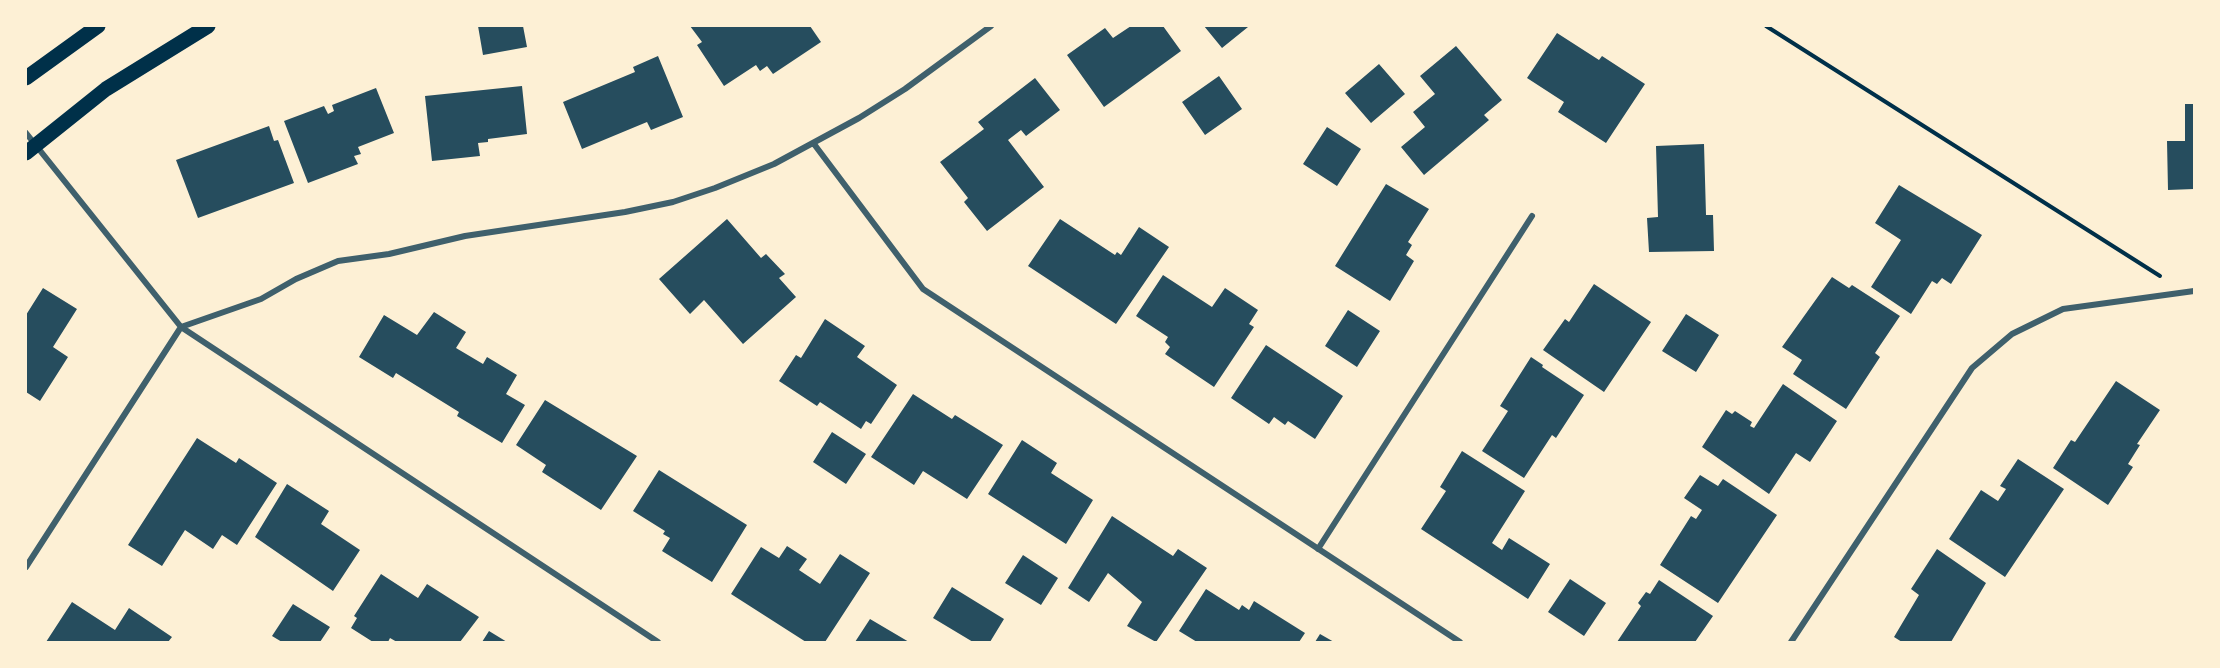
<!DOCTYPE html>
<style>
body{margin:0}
#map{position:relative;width:2220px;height:668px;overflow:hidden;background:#fdf0d5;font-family:"DM Sans",sans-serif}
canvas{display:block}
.frame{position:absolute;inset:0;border:27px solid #fdf0d5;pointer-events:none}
</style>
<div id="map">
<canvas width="2220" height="668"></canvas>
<div class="frame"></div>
</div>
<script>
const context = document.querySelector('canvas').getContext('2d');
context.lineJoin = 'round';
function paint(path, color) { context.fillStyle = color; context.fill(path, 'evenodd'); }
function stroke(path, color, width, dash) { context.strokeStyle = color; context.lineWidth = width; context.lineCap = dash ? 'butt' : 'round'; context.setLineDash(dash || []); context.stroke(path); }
const building = new Path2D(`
 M478,26h45l4,21 -44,8z
 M690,26h120l11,16 -48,32 -6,-8 -7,5 -4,-6 -32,21 -27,-41 5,-3z
 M1131,26h32l18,25 -77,56 -37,-52 38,-27 8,10z
 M1204,26h43l1,1 -26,21z
 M1557,33l42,27 3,-4 43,28 -39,59 -48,-31 6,-10 -37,-24z
 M1456,46l46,54 -18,15 5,5 -65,55 -23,-28 24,-20 -12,-15 22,-18 -15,-18z
 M658,56l25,61 -32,13 -4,-8 -65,27 -19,-47 72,-30 -2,-5z
 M1379,64l26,30 -34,29 -26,-30z
 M1219,76l23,33 -37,26 -23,-33z
 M1035,78l25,32 -34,26 -5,-6 -13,10 36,47 -57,44 -23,-29 4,-4 -28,-36 44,-33 -6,-7z
 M522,86l5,48 -39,5v3l-10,1 2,13 -48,5 -7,-65z
 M376,88l18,45 -36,14 3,7 -7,2 4,8 -50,19 -24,-62 40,-15 4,8 6,-3 -2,-6z
 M2185,104h9v85l-26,1 -1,-49h18z
 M269,126l5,15 4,-1 16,43 -96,35 -22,-58z
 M1327,127l34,22 -24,37 -34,-22z
 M1704,144l2,71h7l1,36 -65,1 -2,-34 11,-1 -2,-71z
 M1386,184l43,25 -21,33 4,3 -6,10 8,6 -24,40 -55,-35z
 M1899,185l83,50 -31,49 -9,-6 -5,6 -5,-3 -21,33 -40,-27 30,-47 -26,-17z
 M727,219l34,39 5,-4 19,20 -6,4 17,19 -53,47 -39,-44 -14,14 -31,-35z
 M1060,219l55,36 2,-3 4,3 18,-28 30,20 -53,77 -88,-58z
 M1163,275l49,32 13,-19 33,22 -9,14 5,3 -40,60 -49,-33 5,-7 -5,-5 3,-5 -32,-21z
 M1832,277l17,11 3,-3 48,31 -25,37 5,4 -34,52 -53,-35 9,-14 -20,-13z
 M1594,284l57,38 -47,70 -61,-42 22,-31 4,3z
 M43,288l34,21 -24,38 15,10 -28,44 -14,-9v-77z
 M1348,310l32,21 -23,36 -32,-21z
 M434,312l32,20 -10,16 27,16 4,-7 30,18 -11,19 19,11 -23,38 -45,-27 2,-4 -63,-39 -3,5 -34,-21 25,-42 33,20z
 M1686,314l33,21 -23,37 -34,-21z
 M825,319l40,27 -8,11 40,28 -26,39 -5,-3 -5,8 -41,-27 -3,4 -38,-25 17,-26 5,3z
 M1266,345l77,51 -28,43 -27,-18 -3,4 -11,-8 -5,7 -38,-26z
 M1531,357l12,8 -1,2 42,28 -28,43 -4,-3 -28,43 -42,-27 26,-40 -8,-5z
 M2116,381l44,29 -23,34 3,1 -12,19 5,3 -25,38 -55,-37 18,-28 4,2z
 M1783,384l54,37 -27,41 -14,-9 -27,41 -67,-47 24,-37 6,4 3,-3 17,11 -2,4 4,2z
 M913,394l39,25 3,-4 48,30 -36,54 -44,-28 -9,14 -43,-28z
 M545,400l92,56 -36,54 -59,-38 4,-7 -30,-20z
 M832,432l34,22 -20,30 -33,-22z
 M197,438l39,25 3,-5 38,25 -40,62 -15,-10 -9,14 -28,-19 -23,36 -34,-21z
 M1022,440l35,23 -6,10 42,27 -27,44 -78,-50z
 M1462,451l63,40 -33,52 10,7 7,-12 41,26 -22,35 -107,-70 25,-38 -6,-4z
 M2018,459l46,30 -59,88 -56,-38 32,-49 17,11 8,-12 -6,-3z
 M659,470l88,55 -35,57 -50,-31 8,-13 -7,-4 2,-3 -32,-20z
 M1700,475l18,11 5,-7 54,36 -59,88 -58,-38 31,-49 5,3 6,-9 -18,-12z
 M287,484l42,27 -8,13 39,26 -27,41 -78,-54z
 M1112,516l61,40 5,-7 29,19 -51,74 -29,-16 15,-24 -34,-29 -19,29 -21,-14z
 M787,546l20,13 -8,11 21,14 20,-30 30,19 -45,69h-19l-75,-48 30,-47 18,11z
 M1937,549l49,34 -35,59h-49l-8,-5 25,-42 -8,-6z
 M1023,555l35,23 -17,27 -36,-22z
 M381,574l37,24 9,-14 52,33 -19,25h-63l-7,-4 -2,4h-15l-22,-14 6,-10 -3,-2z
 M1570,579l36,24 -22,33 -36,-24z
 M1659,580l54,36 -18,26h-78l24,-36 -3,-3 8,-11 4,2z
 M952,587l52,32 -14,23h-17l-40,-24z
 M1206,589l33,21 3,-5 7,5 5,-9 51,32 -6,9h-102l-18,-11z
 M72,602l43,28 14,-22 43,29 -4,5h-122z
 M293,604l37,23 -10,15h-38l-10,-6z
 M870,619l39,23h-54z
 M489,631l18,11h-25z
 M1320,634l14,8h-19z`);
const path = new Path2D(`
 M1766,26l394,250`);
const minor = new Path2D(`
 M26,133l155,194 477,315
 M814,144l109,145 537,353
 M1318,549l214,-333
 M26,567l155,-240 80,-28 35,-20 42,-18 51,-7 76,-18 160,-24 48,-10 42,-14 59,-24 85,-46 46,-29 86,-63
 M1791,642l181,-274 40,-34 51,-25 131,-18`);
const primary = new Path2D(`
 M26,78l72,-52
 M26,153l80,-64 102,-63`);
paint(building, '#264d5e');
stroke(path, '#003049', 4);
stroke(minor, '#3f606c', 6);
stroke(primary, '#003049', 15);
</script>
